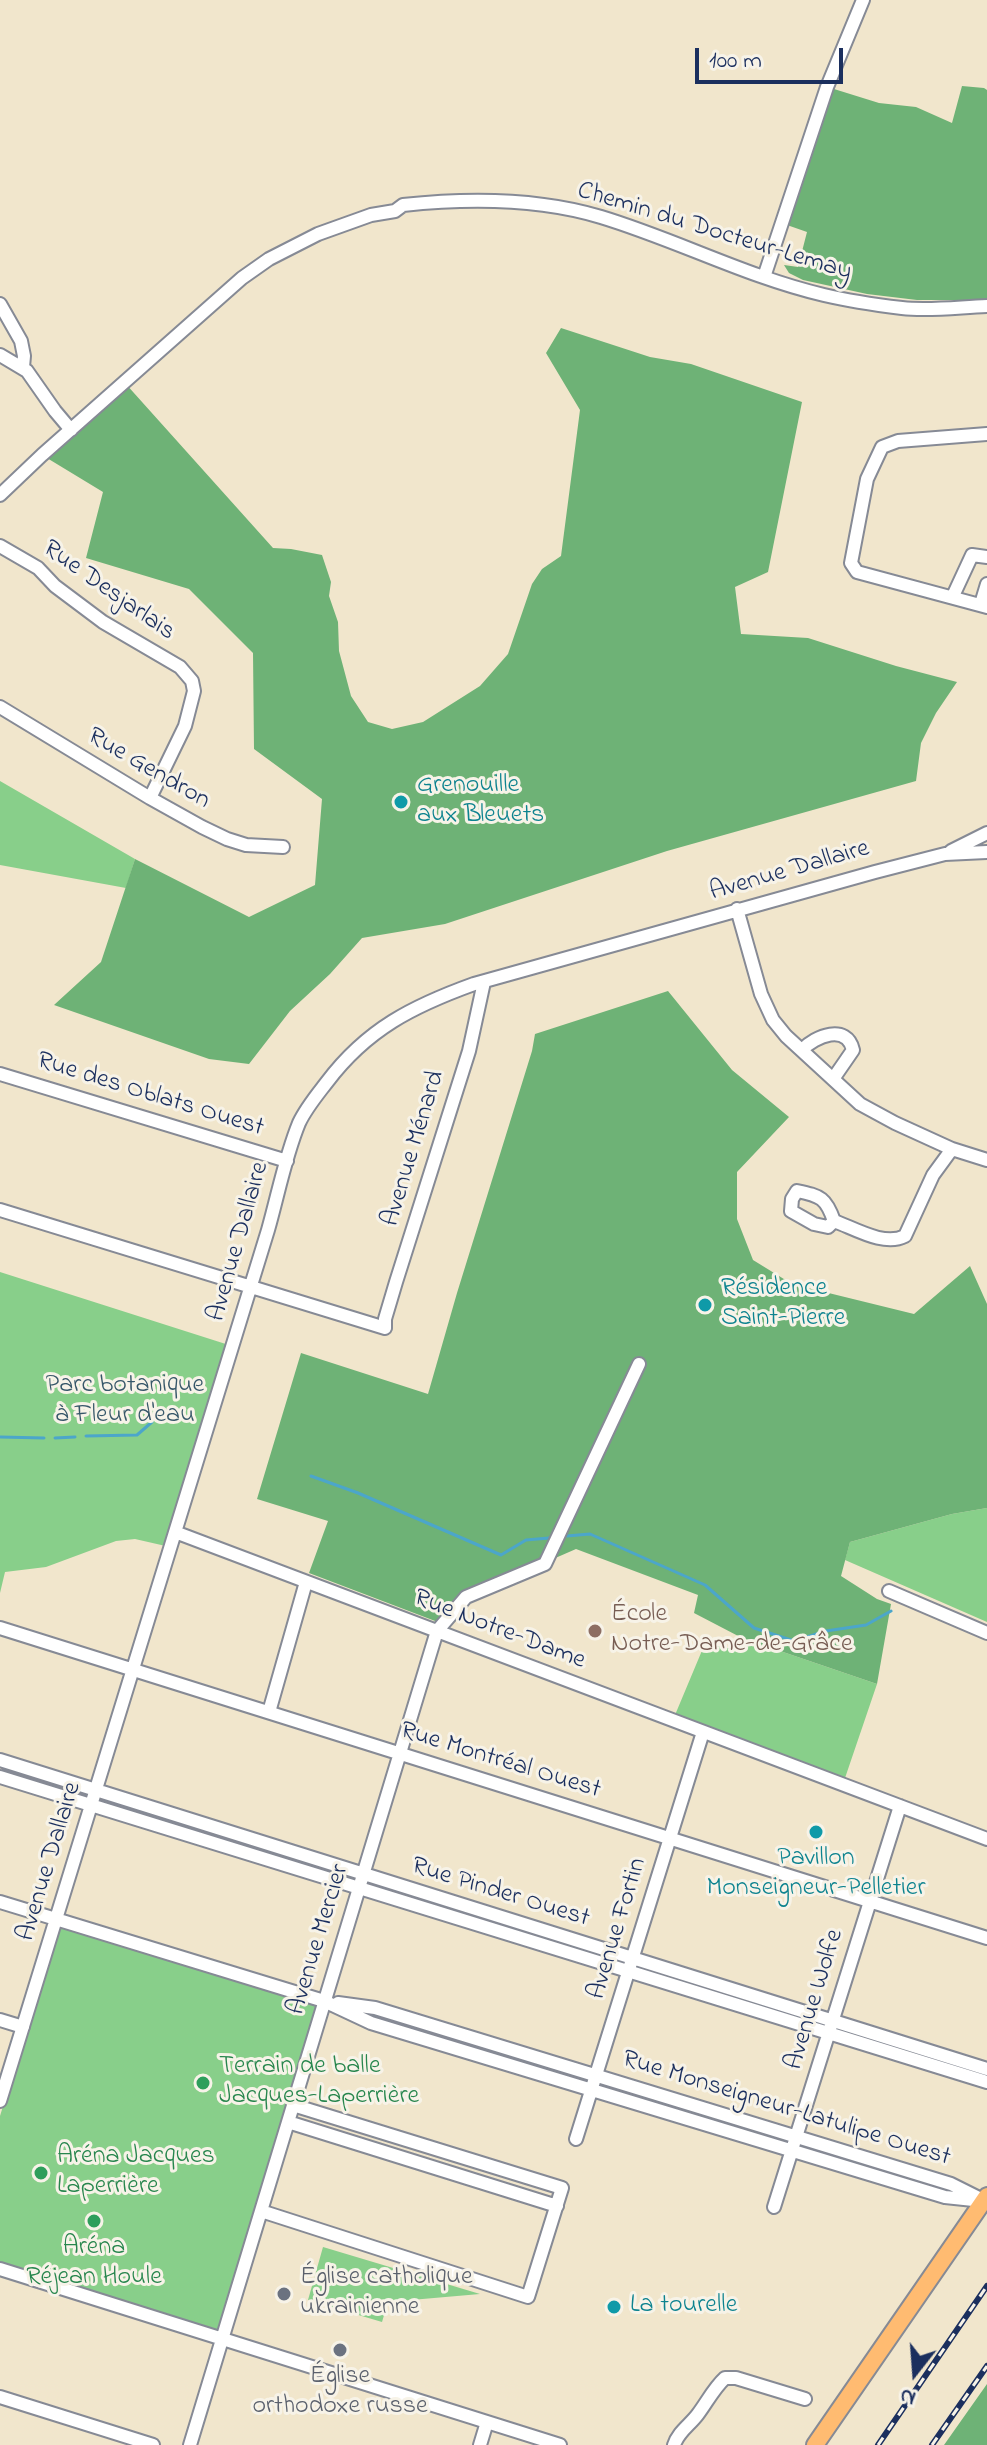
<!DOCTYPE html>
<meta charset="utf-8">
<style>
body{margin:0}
#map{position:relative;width:987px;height:2445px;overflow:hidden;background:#f1e6cc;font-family:"Indie Flower",sans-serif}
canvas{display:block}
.north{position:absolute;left:875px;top:2333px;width:80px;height:80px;-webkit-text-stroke:6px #f7f3e8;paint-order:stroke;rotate:197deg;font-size:22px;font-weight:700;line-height:32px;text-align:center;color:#1b2f5e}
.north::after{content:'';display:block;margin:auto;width:28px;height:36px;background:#1b2f5e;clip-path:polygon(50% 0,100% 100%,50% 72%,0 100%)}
.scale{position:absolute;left:695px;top:48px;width:148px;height:36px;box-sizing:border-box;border:4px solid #1b2f5e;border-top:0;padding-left:10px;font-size:24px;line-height:28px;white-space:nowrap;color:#1b2f5e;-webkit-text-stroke:6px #f7f3e8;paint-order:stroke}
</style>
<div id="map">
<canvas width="987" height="2445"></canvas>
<div class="north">N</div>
<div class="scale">100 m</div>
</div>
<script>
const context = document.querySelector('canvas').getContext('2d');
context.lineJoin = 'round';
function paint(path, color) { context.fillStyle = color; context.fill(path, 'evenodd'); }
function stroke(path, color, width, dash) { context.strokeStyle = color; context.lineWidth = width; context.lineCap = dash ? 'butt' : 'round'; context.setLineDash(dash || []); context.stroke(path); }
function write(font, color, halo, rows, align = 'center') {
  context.font = font + ' "Indie Flower",sans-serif'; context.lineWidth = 6; context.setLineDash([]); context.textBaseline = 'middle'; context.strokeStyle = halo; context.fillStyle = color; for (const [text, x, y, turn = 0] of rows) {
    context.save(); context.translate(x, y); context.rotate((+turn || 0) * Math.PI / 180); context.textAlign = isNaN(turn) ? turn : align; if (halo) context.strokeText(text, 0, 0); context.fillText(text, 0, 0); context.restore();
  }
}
const green = new Path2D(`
 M0,781l135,78 -9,29 -126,-23z
 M0,1272l232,74 -62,201 -35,-8 -19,2 -70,26 -41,5 -5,21z
 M987,1508v114l-142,-62 5,-18 102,-28z
 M742,1638l135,46 -32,94 -170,-63 31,-74 31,10z
 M59,1925l262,80 -100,334 -221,-73v-150z
 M323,2247l157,47 -92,8 -6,20 -74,-22z`);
const forest = new Path2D(`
 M962,86l22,2 3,2v210h-70l-50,-6 -64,-14 -14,-7 -5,-8 14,2 9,-35 -20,-7 47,-136 45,14 37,4 36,16z
 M561,328l89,29 41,7 111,38 -34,170 -33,15 6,47 67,4 88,28 61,16 -21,31 -15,30 -5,38 -249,70 -222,73 -83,14 -32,36 -40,37 -41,53 -40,-5 -155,-54 47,-43 34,-103 114,58 66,-32 7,-86 -68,-50 -1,-96 -64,-64 -103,-31 17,-66 -61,-37 83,-72 148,165 18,1 31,6 9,27 -2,14 9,26 1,29 12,45 17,26 24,7 31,-7 57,-36 28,-32 24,-70 10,-15 19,-13 19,-146 -34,-57z
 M668,991l64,79 57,47 -52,55v47l16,41 39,24 122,30 56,-48 17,38v204l-35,6 -102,28 -9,34 36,23 14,5 -14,80 -135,-46 -48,-25 4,-18 -122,-46 -110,48 -23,27 -134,-51 19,-52 -71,-22 44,-146 127,41 29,-101 75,-242 3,-17z
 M987,2384v61h-43z`);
const stream = new Path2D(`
 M86,1436l51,-1 15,-13
 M0,1437l44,1
 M55,1438l20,-1
 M311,1476l47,17 143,62 25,-15 23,-2
 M567,1536l23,-2 115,51 49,43 40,13 32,-10 40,-6 25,-14`);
const minor = new Path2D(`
 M764,277l63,-190 36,-87
 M0,304l21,37 3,15 -1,11
 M0,355l27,16 28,40 16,19
 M987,434l-89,7 -16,6 -15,32 -16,84 6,9 130,35
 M0,495l42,-40 200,-177 27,-19 49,-25 53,-19 24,-4 8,-6c65,-7 135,-7 198,12 76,23 146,60 223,78 25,6 53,10 78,13 28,3 57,-1 85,-2
 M0,546l38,22 17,18 48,36 77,45 12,14 2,10 -9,35 -35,72
 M953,596l19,-41 15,2
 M981,604l6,-20
 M0,707l150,91 52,29 25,12 19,6 37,2
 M951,851l36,-18
 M737,909l24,85 12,26 13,16 74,68 35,19 57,26 35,11
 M802,1050c13,-14 45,-27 51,0l-20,29
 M0,1074l287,87
 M797,1191c24,5 29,7 37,30l-6,6 -14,-3 -23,-13 1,-12z
 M0,1210l385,118v-9l11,-37 73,-231 15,-69
 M834,1221c20,7 50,26 71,15l28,-61 19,-26
 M175,1532l812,307
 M889,1591l98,42
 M0,1628l987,310
 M269,1712l37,-130
 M0,1760l987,309
 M0,1777l987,305
 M0,1902l324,99 47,22 574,174 38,4
 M338,2003l37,5 576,176 26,13
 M0,2020l23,7
 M0,2101l268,-871c10,-35 17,-73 31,-107 7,-15 18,-28 28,-41 40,-53 86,-76 147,-98l401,-112 70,-18 42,-2
 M288,2122l269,84
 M576,2139l127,-407
 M774,2207l126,-401
 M261,2211l267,86 34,-109 -269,-83
 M0,2269l560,176
 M0,2397l153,48
 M190,2445l247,-814 29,-34 79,-33 94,-200
 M480,2445l7,-23
 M674,2445c4,-13 16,-20 24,-31 9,-12 16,-26 27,-36h11l69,21`);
const major = new Path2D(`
 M815,2445l172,-249`);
const rail = new Path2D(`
 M878,2445l109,-159
 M932,2445l55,-79`);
const markers = [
 [401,802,8,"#0f9aa8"],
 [705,1305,8,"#0f9aa8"],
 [595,1631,8,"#8d6e63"],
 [816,1832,8,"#0f9aa8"],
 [203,2083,8,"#2e9e5b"],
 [41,2173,8,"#2e9e5b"],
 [94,2221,8,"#2e9e5b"],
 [284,2294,8,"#6b7280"],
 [614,2307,8,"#0f9aa8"],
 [340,2350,8,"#6b7280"]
];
const streetNames = [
 ["Chemin du Docteur-Lemay",714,233,17],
 ["Rue Desjarlais",108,592,35],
 ["Rue Gendron",148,770,30],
 ["Avenue Dallaire",790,872,-16],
 ["Rue des Oblats Ouest",150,1096,17],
 ["Avenue Ménard",415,1149,-73],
 ["Avenue Dallaire",240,1242,-74],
 ["Rue Notre-Dame",499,1631,21],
 ["Rue Montréal Ouest",500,1762,17],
 ["Avenue Dallaire",51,1862,-73],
 ["Rue Pinder Ouest",500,1894,17],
 ["Avenue Fortin",619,1929,-73],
 ["Avenue Mercier",320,1940,-73],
 ["Avenue Wolfe",816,2000,-73],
 ["Rue Monseigneur-Latulipe Ouest",786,2110,17]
];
const cultureNames = [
 ["Grenouille",417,787],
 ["aux Bleuets",417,817],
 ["Résidence",721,1290],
 ["Saint-Pierre",721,1320],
 ["Pavillon",816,1860,"center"],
 ["Monseigneur-Pelletier",816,1890,"center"],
 ["La tourelle",630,2307]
];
const parkNames = [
 ["Parc botanique",125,1387],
 ["à Fleur d'eau",125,1417]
];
const educationNames = [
 ["École",611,1616],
 ["Notre-Dame-de-Grâce",611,1646]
];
const leisureNames = [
 ["Terrain de balle",219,2068],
 ["Jacques-Laperrière",219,2098],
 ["Aréna Jacques",57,2158],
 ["Laperrière",57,2188],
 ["Aréna",94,2249,"center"],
 ["Réjean Houle",94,2279,"center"]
];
const worshipNames = [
 ["Église catholique",300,2279],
 ["ukrainienne",300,2309],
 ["Église",340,2378,"center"],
 ["orthodoxe russe",340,2408,"center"]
];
paint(green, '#88cf8a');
paint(forest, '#6eb276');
stroke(stream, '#4ca6ca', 3);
stroke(minor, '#868a95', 16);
stroke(major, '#868a95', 20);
stroke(minor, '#fff', 12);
stroke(major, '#ffbb71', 16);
stroke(rail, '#1b2f5e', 6);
stroke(rail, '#f7f3e8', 3, [9]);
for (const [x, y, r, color] of markers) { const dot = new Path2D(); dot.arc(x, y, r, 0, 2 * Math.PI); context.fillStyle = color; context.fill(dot); stroke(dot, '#f7f3e8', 3); }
write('26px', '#1b2f5e', '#f7f3e8', streetNames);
write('26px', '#0d838f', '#f7f3e8', cultureNames, 'left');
write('26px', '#365769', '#f7f3e8', parkNames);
write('26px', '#785e54', '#f7f3e8', educationNames, 'left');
write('26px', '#27864d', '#f7f3e8', leisureNames, 'left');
write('26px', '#5b616d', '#f7f3e8', worshipNames, 'left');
</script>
